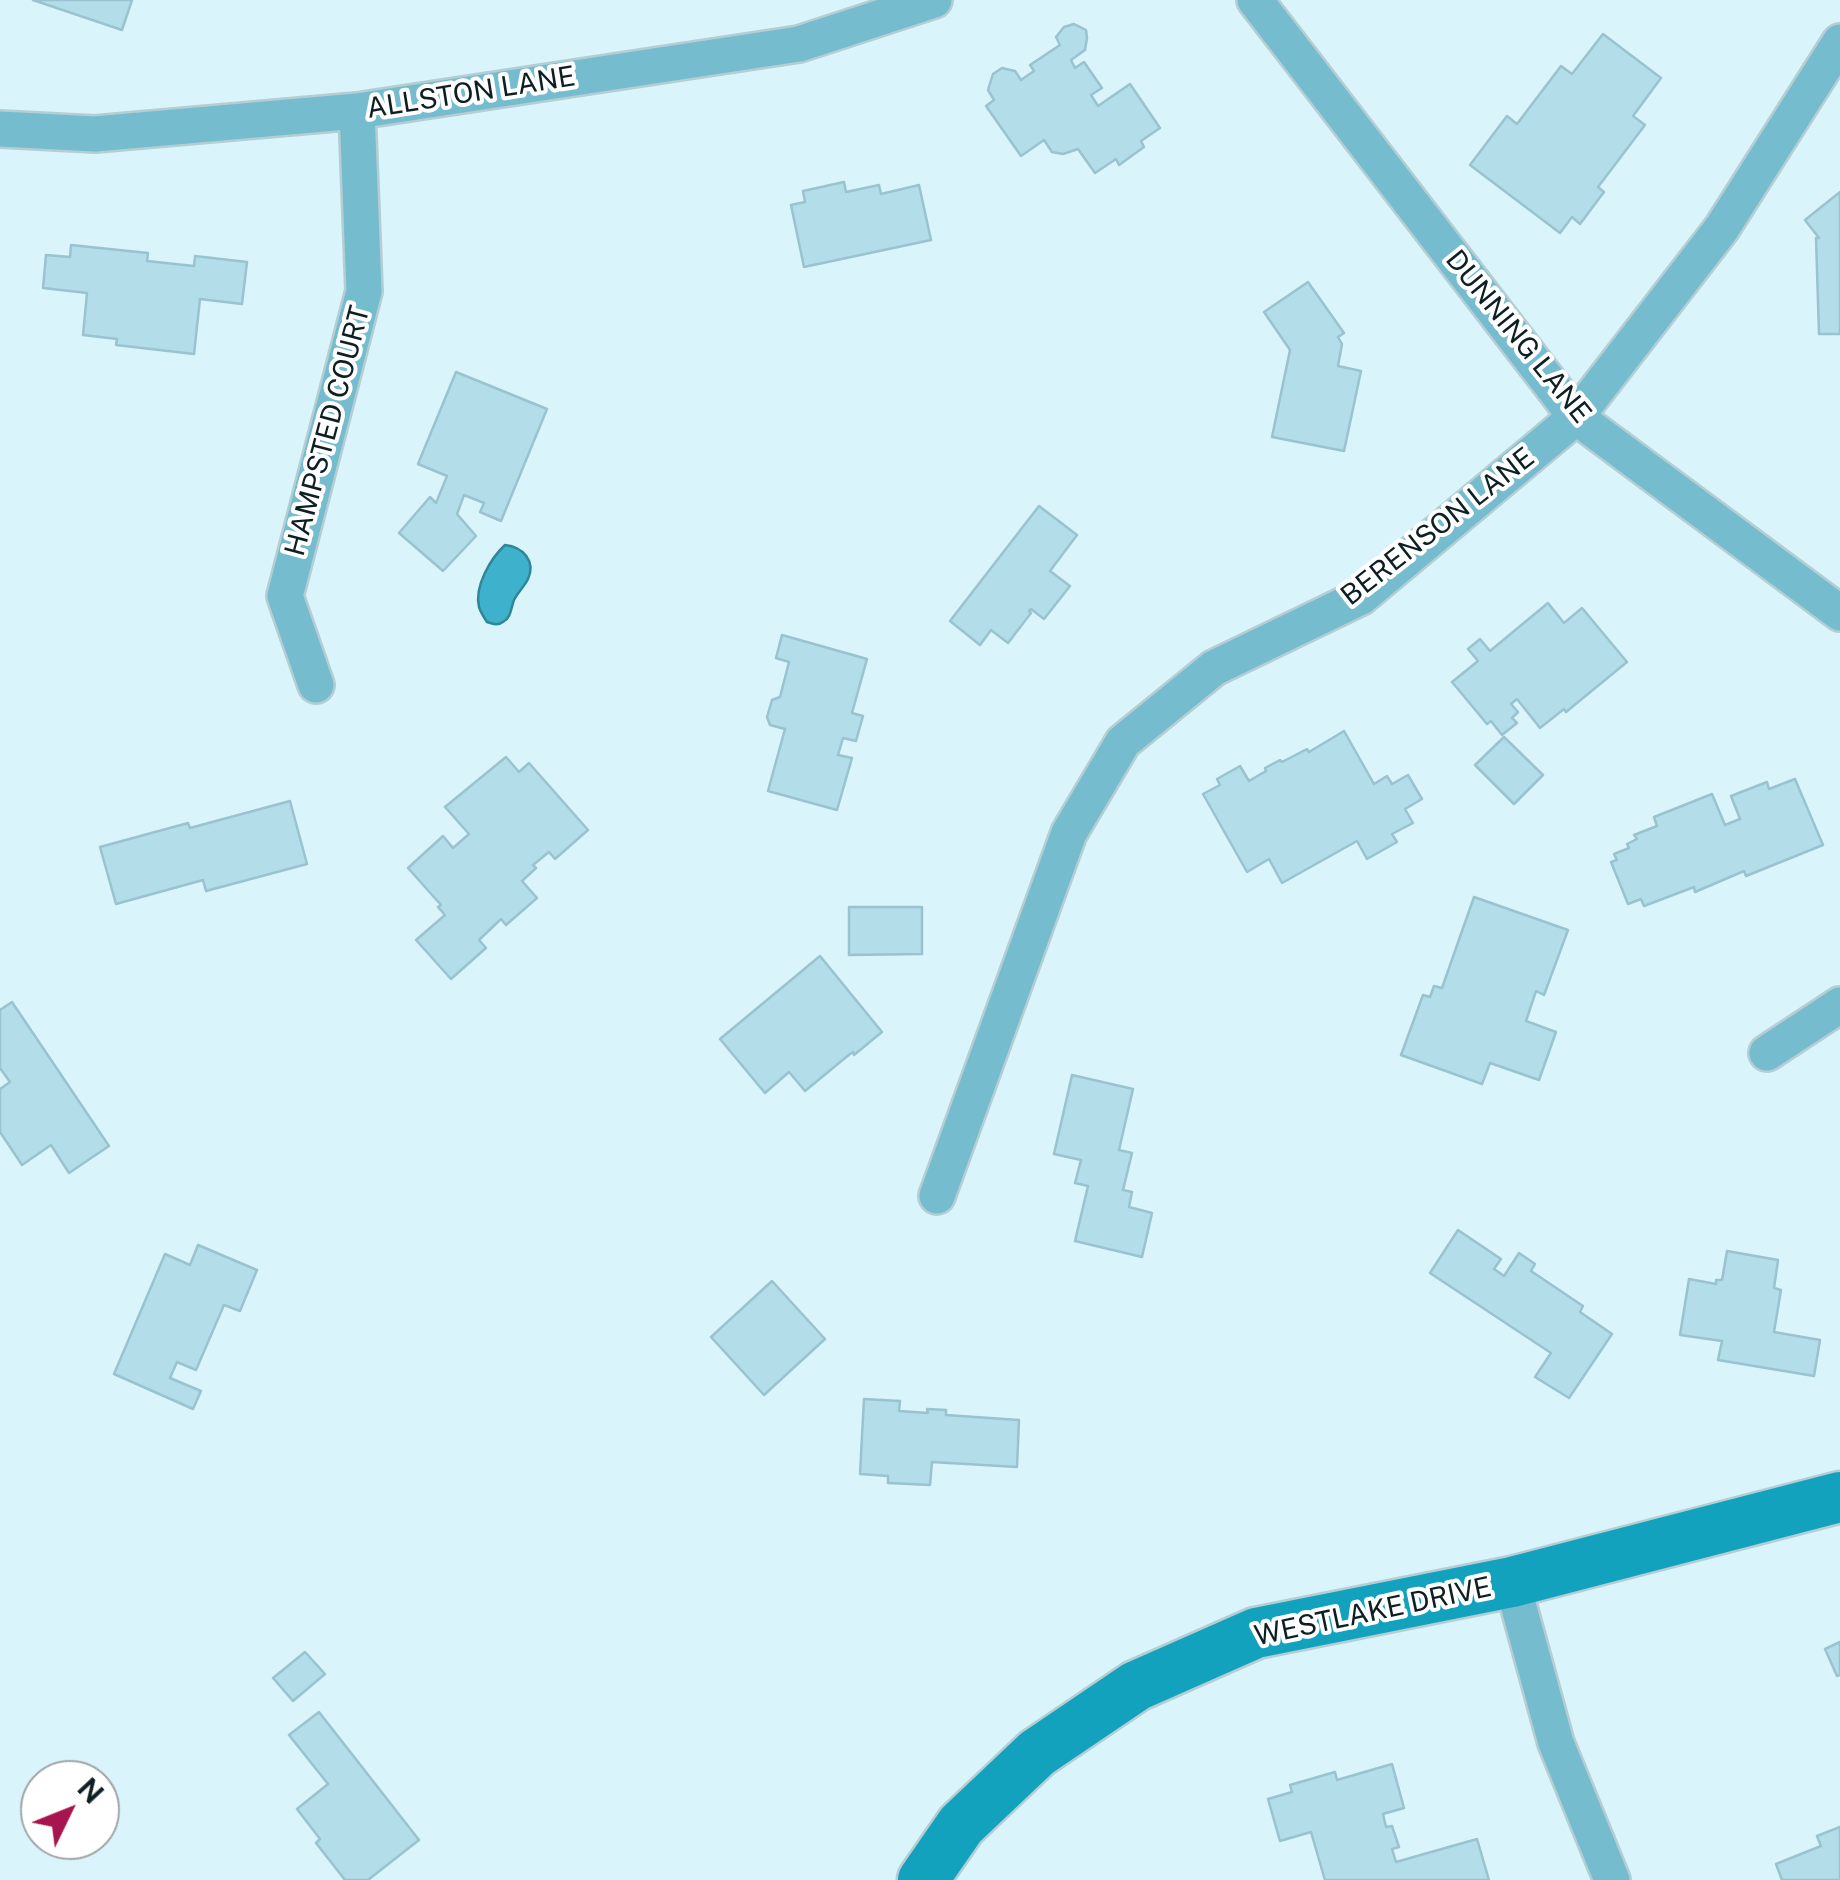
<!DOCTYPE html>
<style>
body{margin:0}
#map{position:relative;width:1840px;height:1880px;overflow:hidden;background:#daf4fb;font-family:"Public Sans",sans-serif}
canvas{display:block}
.north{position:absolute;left:20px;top:1760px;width:100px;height:100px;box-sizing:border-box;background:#fff;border:2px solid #9fa5a7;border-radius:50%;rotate:47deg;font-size:28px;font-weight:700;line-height:40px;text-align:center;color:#0e1f23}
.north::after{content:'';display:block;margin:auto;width:35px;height:45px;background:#a8144d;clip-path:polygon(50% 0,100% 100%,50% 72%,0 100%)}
</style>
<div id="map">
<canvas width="1840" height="1880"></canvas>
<div class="north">N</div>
</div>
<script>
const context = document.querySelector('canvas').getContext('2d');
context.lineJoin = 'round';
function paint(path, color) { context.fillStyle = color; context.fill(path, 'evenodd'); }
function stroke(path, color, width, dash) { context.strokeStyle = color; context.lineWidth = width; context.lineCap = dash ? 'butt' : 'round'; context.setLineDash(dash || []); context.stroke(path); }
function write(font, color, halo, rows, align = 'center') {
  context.font = font + ' "Public Sans",sans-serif'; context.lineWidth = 8; context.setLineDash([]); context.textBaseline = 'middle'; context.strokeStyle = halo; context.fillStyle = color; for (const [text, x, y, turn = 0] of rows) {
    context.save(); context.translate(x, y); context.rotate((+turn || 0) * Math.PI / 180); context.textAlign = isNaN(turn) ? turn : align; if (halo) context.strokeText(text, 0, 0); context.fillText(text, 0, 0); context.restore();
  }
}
const water = new Path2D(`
 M505,545c18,2 31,16 23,34 -4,8 -10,13 -14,21 -3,8 -3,18 -11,22 -6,4 -10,2 -16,0 -2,-3 -7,-12 -8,-15 -5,-21 12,-49 26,-62z`);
const building = new Path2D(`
 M33,0h99l-10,30z
 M1074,24l12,6 1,8 -2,12 -14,10 4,8 9,-6 18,26 -11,7 7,11 32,-22 30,44 -19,13 3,6 -25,18 -3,-6 -21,14 -17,-24 -15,5 -11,-2 -8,-12 -23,16 -35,-50 8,-6 -6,-10 5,-16 9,-6 13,3 6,9 13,-9 -4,-6 30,-20 -4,-8 8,-10z
 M1603,34l58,44 -28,38 12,9 -47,62 6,5 -24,32 -8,-7 -12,16 -90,-68 37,-49 10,8 44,-58 11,8z
 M844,182l2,10 33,-7 2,9 38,-9 12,55 -127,27 -13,-62 14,-3 -2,-11z
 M1840,192v142h-21l-3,-96h3l-14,-18z
 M71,245l77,8 -1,8 47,5 1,-10 52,6 -5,42 -42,-5 -6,55 -78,-9 1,-6 -34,-4 4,-42 -44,-5 3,-33 24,2z
 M1308,282l36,51 -6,4 4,7 -4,22 23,5 -17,80 -72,-14 18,-87 -26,-38z
 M456,372l91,37 -46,112 -21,-9 4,-9 -20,-8 -7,19 19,22 -33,35 -44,-38 31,-36 6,6 11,-27 -29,-12z
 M1039,506l38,29 -27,36 20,15 -26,33 -13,-10 -2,2 2,2 -23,30 -17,-13 -11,15 -30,-24z
 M1548,603l16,20 18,-15 45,54 -61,50 -2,-3 -24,19 -23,-29 -6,5 7,8 -6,6 5,5 -15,12 -11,-14 -4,3 -35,-42 26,-21 -10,-12 12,-10 10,12z
 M782,635l85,24 -15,54 11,3 -7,25 -13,-3 -5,17 14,3 -15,52 -69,-19 17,-62 -15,-4 -3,-8 5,-17 8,-3 9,-35 -13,-4z
 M1344,731l30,53 13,-8 5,8 16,-9 14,24 -17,10 8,14 -21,11 5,8 -30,17 -10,-18 -75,42 -13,-24 -22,13 -44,-78 17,-9 -3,-6 23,-13 9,15 17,-10 -1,-3 15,-8 2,2 25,-13 2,3z
 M1504,737l39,38 -29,29 -39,-39z
 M506,757l13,15 10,-9 59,67 -33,29 -6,-7 -16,13 3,3 -14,13 15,17 -31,27 -5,-6 -22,21 7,8 -35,31 -35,-39 29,-25 -7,-8 3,-2 -33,-37 35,-32 10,12 16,-14 -24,-27z
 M1795,779l28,66 -77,31 -2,-5 -49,21 -1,-5 -50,19 -3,-7 -13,5 -17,-42 6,-2 -3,-6 15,-6 -2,-4 10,-5 -3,-4 23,-9 -3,-9 58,-23 13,31 15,-6 -9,-23 36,-14 2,7z
 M290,801l17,63 -101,27 -3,-11 -87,24 -16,-57 88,-24 2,5z
 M1474,897l94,33 -24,65 -8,-4 -10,30 30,11 -17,48 -49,-17 -8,21 -81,-29 22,-60 7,2 4,-11 8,2z
 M849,907h73v47l-73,1z
 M820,956l62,76 -28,23 -1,-3 -3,2 -45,37 -16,-19 -24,21 -45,-54z
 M12,1002l97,144 -40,27 -18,-28 -29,20 -22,-33v-43l10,-7 -10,-14v-58z
 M1072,1075l61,14 -14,61 13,3 -9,37 9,2 -3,15 23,6 -10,44 -67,-16 13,-55 -13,-3 6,-23 -27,-6z
 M1458,1230l43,29 -7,10 10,7 15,-23 16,11 -4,7 52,35 -3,6 32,22 -43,64 -34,-21 16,-24 -121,-80z
 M198,1245l59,25 -17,41 -16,-6 -28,65 -19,-8 -7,16 31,13 -8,18 -79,-35 51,-120 25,11z
 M1727,1251l51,9 -4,28 7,2 -7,42 46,8 -6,36 -96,-16 4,-19 -42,-6 9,-56 27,5v-4h6z
 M772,1281l53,58 -61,56 -53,-58z
 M864,1399l36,2 -1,10 29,2 -1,-4 19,1v5l73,5 -2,47 -85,-5 -2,23 -42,-2v-7l-28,-2z
 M1840,1642v33l-3,1 -12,-27z
 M305,1652l20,22 -32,27 -20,-23z
 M319,1712l100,128 -51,40h-23l-29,-37 4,-4 -23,-30 31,-25 -39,-49z
 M1392,1764l12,44 -21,6 3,13 6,-1 7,21 -7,2 4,13 81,-23 12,41h-164l-14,-48 -31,9 -12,-42 24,-7 -2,-7 45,-13 2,8z
 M1840,1827v53h-58l-6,-16 45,-18 -4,-10z`);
const street = new Path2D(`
 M1255,0l321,417 264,196
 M0,129l95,5 262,-23 442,-67 135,-44
 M316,685l-31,-89 79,-305 -7,-180
 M1767,1053l73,-48
 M937,1196l132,-363 54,-91 91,-74 147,-71 215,-180 146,-189 118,-186
 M1512,1582l44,161 56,137`);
const secondary = new Path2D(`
 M923,1880l38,-55 76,-72 99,-67 120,-53 256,-51 328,-85`);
const streetNames = [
 ["ALLSTON LANE",471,93,-9],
 ["DUNNING LANE",1518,337,51],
 ["HAMPSTED COURT",328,431,-75],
 ["BERENSON LANE",1438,527,-38],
 ["WESTLAKE DRIVE",1373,1612,-12]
];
paint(water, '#3eb2cc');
stroke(water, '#308699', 2.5);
paint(building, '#b2dde9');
stroke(building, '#99c3cf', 2.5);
stroke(street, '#b5ced4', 40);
stroke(secondary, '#b5ced4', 55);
stroke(street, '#76bccf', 35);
stroke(secondary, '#12a2be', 50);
write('28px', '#0e1f23', '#fff', streetNames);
</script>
